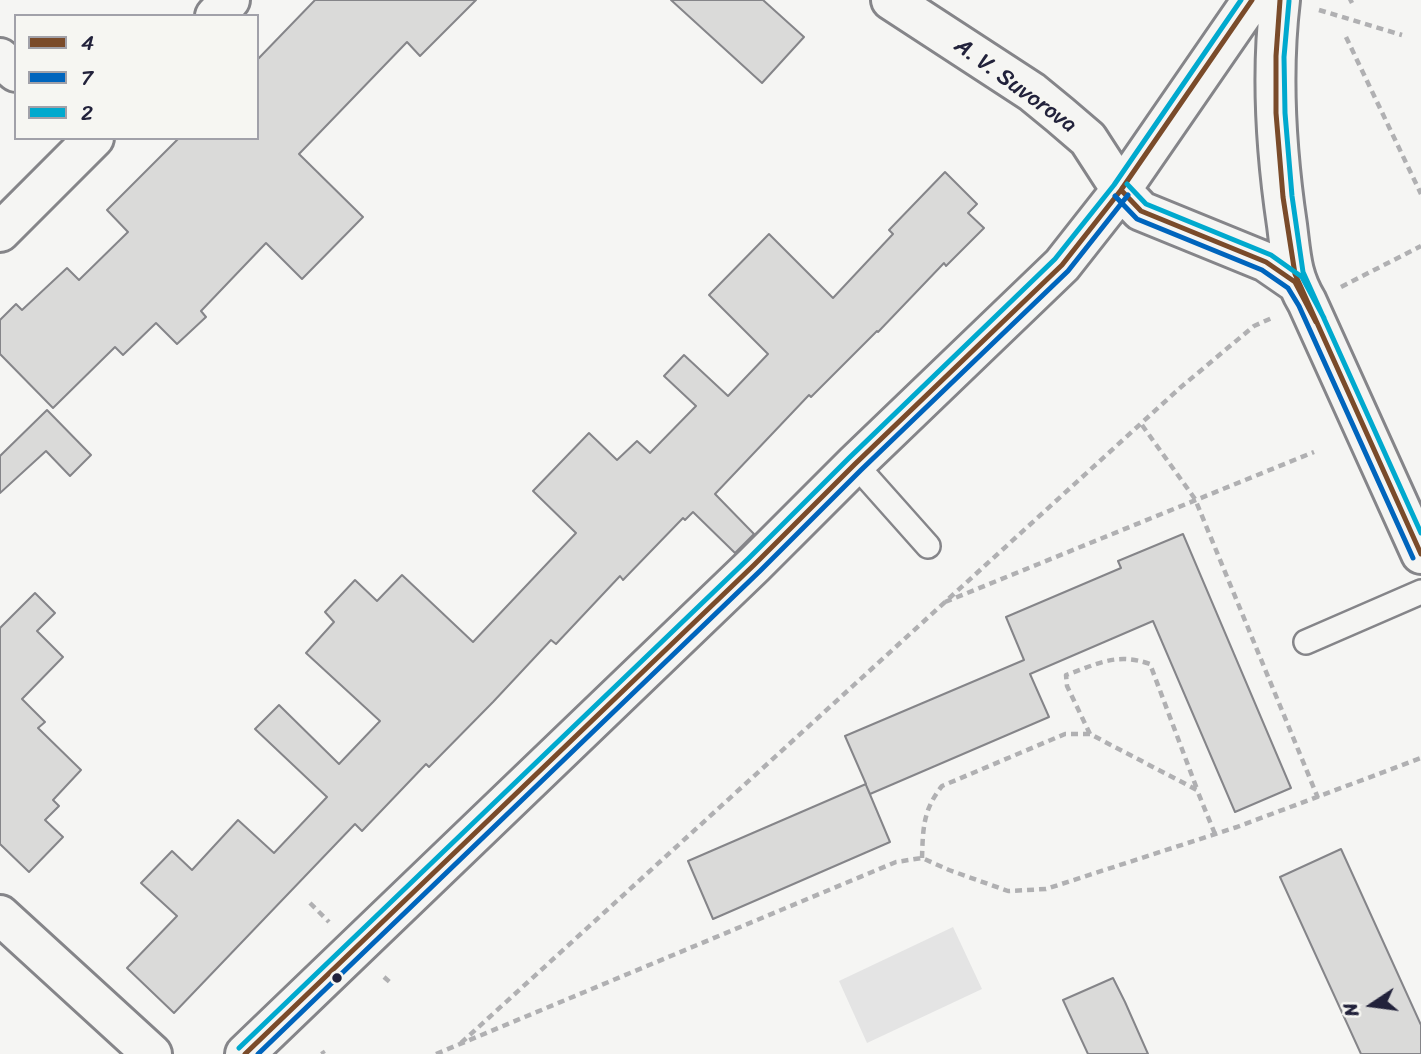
<!DOCTYPE html>
<style>
body{margin:0}
#map{position:relative;width:1421px;height:1054px;overflow:hidden;background:#f5f5f3;font-family:Sriracha,sans-serif}
canvas{display:block}
.legend{position:absolute;left:14px;top:14px;width:245px;height:126px;box-sizing:border-box;background:#f6f6f2;border:2px solid #a1a1a9;margin:0;padding:9px 12px;list-style:none;font-size:21px;color:#22223b}
.legend li{display:flex;align-items:center;gap:14px;height:35px}
.legend b{width:35px;border:2px solid #a1a1a9}
.north{position:absolute;left:1337px;top:970px;width:70px;height:70px;-webkit-text-stroke:5px #f6f6f2;paint-order:stroke;rotate:257deg;font-size:19px;font-weight:700;line-height:28px;text-align:center;color:#22223b}
.north::after{content:'';display:block;margin:auto;width:24px;height:32px;background:#22223b;clip-path:polygon(50% 0,100% 100%,50% 72%,0 100%)}
</style>
<div id="map">
<canvas width="1421" height="1054"></canvas>
<ul class="legend">
<li><b style="height:9px;background:#7a4b2a"></b>4</li>
<li><b style="height:9px;background:#0065bd"></b>7</li>
<li><b style="height:9px;background:#00a9ce"></b>2</li>
</ul>
<div class="north">N</div>
</div>
<script>
const context = document.querySelector('canvas').getContext('2d');
context.lineJoin = 'round';
function paint(path, color) { context.fillStyle = color; context.fill(path, 'evenodd'); }
function stroke(path, color, width, dash) { context.strokeStyle = color; context.lineWidth = width; context.lineCap = dash ? 'butt' : 'round'; context.setLineDash(dash || []); context.stroke(path); }
function write(font, color, halo, rows, align = 'center') {
  context.font = font + ' Sriracha,sans-serif'; context.lineWidth = 5; context.setLineDash([]); context.textBaseline = 'middle'; context.strokeStyle = halo; context.fillStyle = color; for (const [text, x, y, turn = 0] of rows) {
    context.save(); context.translate(x, y); context.rotate((+turn || 0) * Math.PI / 180); context.textAlign = isNaN(turn) ? turn : align; if (halo) context.strokeText(text, 0, 0); context.fillText(text, 0, 0); context.restore();
  }
}
const green = new Path2D(`
 M953,927l29,62 -115,54 -28,-62z`);
const building = new Path2D(`
 M315,0h161l-56,56 -13,-14 -108,112 64,63 -61,62 -36,-36 -65,68 5,6 -29,27 -21,-21 -33,32 -8,-8 -62,61 -53,-54v-34l16,-16 6,6 45,-42 12,12 49,-48 -21,-22 72,-72h78v-78z
 M671,0h92l41,37 -42,46z
 M945,172l32,32 -9,9 16,15 -38,38 -2,-3 -66,69 -1,-1 -66,66 -2,-2 -94,99 39,40 -19,19 -42,-41 -8,8 -2,-2 -60,62 -3,-4 -64,68 -5,-4 -58,62 -64,65 -3,-3 -64,67 -7,-7 -181,189 -47,-45 50,-52 -36,-33 31,-32 20,19 46,-50 36,33 53,-56 -72,-68 24,-24 60,59 41,-43 -74,-68 28,-31 -9,-10 30,-32 22,21 25,-26 71,67 103,-109 -43,-42 56,-58 28,27 20,-19 13,12 46,-47 -32,-30 20,-21 44,41 40,-42 -59,-59 60,-61 64,64 60,-64 -4,-4z
 M47,410l44,45 -21,21 -24,-25 -46,42v-37z
 M1183,534l108,254 -56,24 -82,-191 -123,53 19,43 -179,77 -4,-9 24,57 -177,77 -25,-58 178,-77 -21,-48 179,-76 -18,-43 115,-49 -3,-7z
 M35,593l20,20 -18,18 26,26 -41,42 23,23 -7,6 43,42 -28,30 6,6 -14,14 18,17 -34,35 -29,-28v-216z
 M1341,849l80,176v29h-60l-81,-177z
 M1113,978l12,24 23,52h-60l-25,-54z`);
const path = new Path2D(`
 M1349,2l4,-2
 M1319,10l83,25
 M1346,37l75,157
 M1341,287l80,-41
 M1142,425l53,74 123,299
 M945,602l369,-150
 M1090,734l-23,-48 -1,-11c32,-11 50,-23 84,-11l47,125
 M922,858c1,-30 1,-48 20,-72l123,-52h25l107,56 18,44
 M310,903l19,19
 M384,977l8,7
 M461,1043l720,-656 73,-61 20,-9
 M322,1051l2,3
 M436,1054l460,-192 26,-4 27,12 59,21 38,-2 191,-62 184,-69`);
const lane = new Path2D(`
 M855,464l73,82
 M1306,642l115,-50`);
const street = new Path2D(`
 M891,0l141,92 28,23 28,24 33,51 20,21 125,51 29,20
 M1280,0c-9,75 -4,151 7,225 4,31 4,50 20,77l114,252
 M215,16l15,-16
 M0,58l16,14
 M0,232l94,-94
 M0,915l152,139
 M245,1054l509,-489 101,-101 207,-199 59,-75 131,-190`);
const bus1 = new Path2D(`
 M1280,0l-4,56v57l7,84 12,77 126,280
 M1121,190l20,21 125,51 29,20 21,40
 M245,1054l509,-489 101,-101 207,-199 59,-75 131,-190`);
const bus2 = new Path2D(`
 M1115,196l22,23 125,51 26,18 11,18 114,252
 M258,1054l502,-483 101,-101 207,-199 60,-76`);
const bus3 = new Path2D(`
 M1289,1l-5,56 1,56 7,83 11,76 118,261
 M1127,184l19,20 125,51 31,22 22,41
 M239,1048l509,-489 101,-101 206,-199 59,-74 127,-185`);
const markers = [
 [337,978,6,"#22223b"]
];
const streetNames = [
 ["A. V. Suvorova",1015,86,36]
];
paint(green, '#e4e4e4');
paint(building, '#dadad9');
stroke(building, '#858589', 2);
stroke(lane, '#858589', 28);
stroke(street, '#858589', 44);
stroke(path, '#b0b0b2', 4.5, [7, 5]);
stroke(lane, '#f5f5f3', 23);
stroke(street, '#f5f5f3', 38);
stroke(bus1, '#7a4b2a', 5);
stroke(bus2, '#0065bd', 5);
stroke(bus3, '#00a9ce', 5);
for (const [x, y, r, color] of markers) { const dot = new Path2D(); dot.arc(x, y, r, 0, 2 * Math.PI); context.fillStyle = color; context.fill(dot); stroke(dot, '#f6f6f2', 2.5); }
write('23px', '#22223b', '#f6f6f2', streetNames);
</script>
